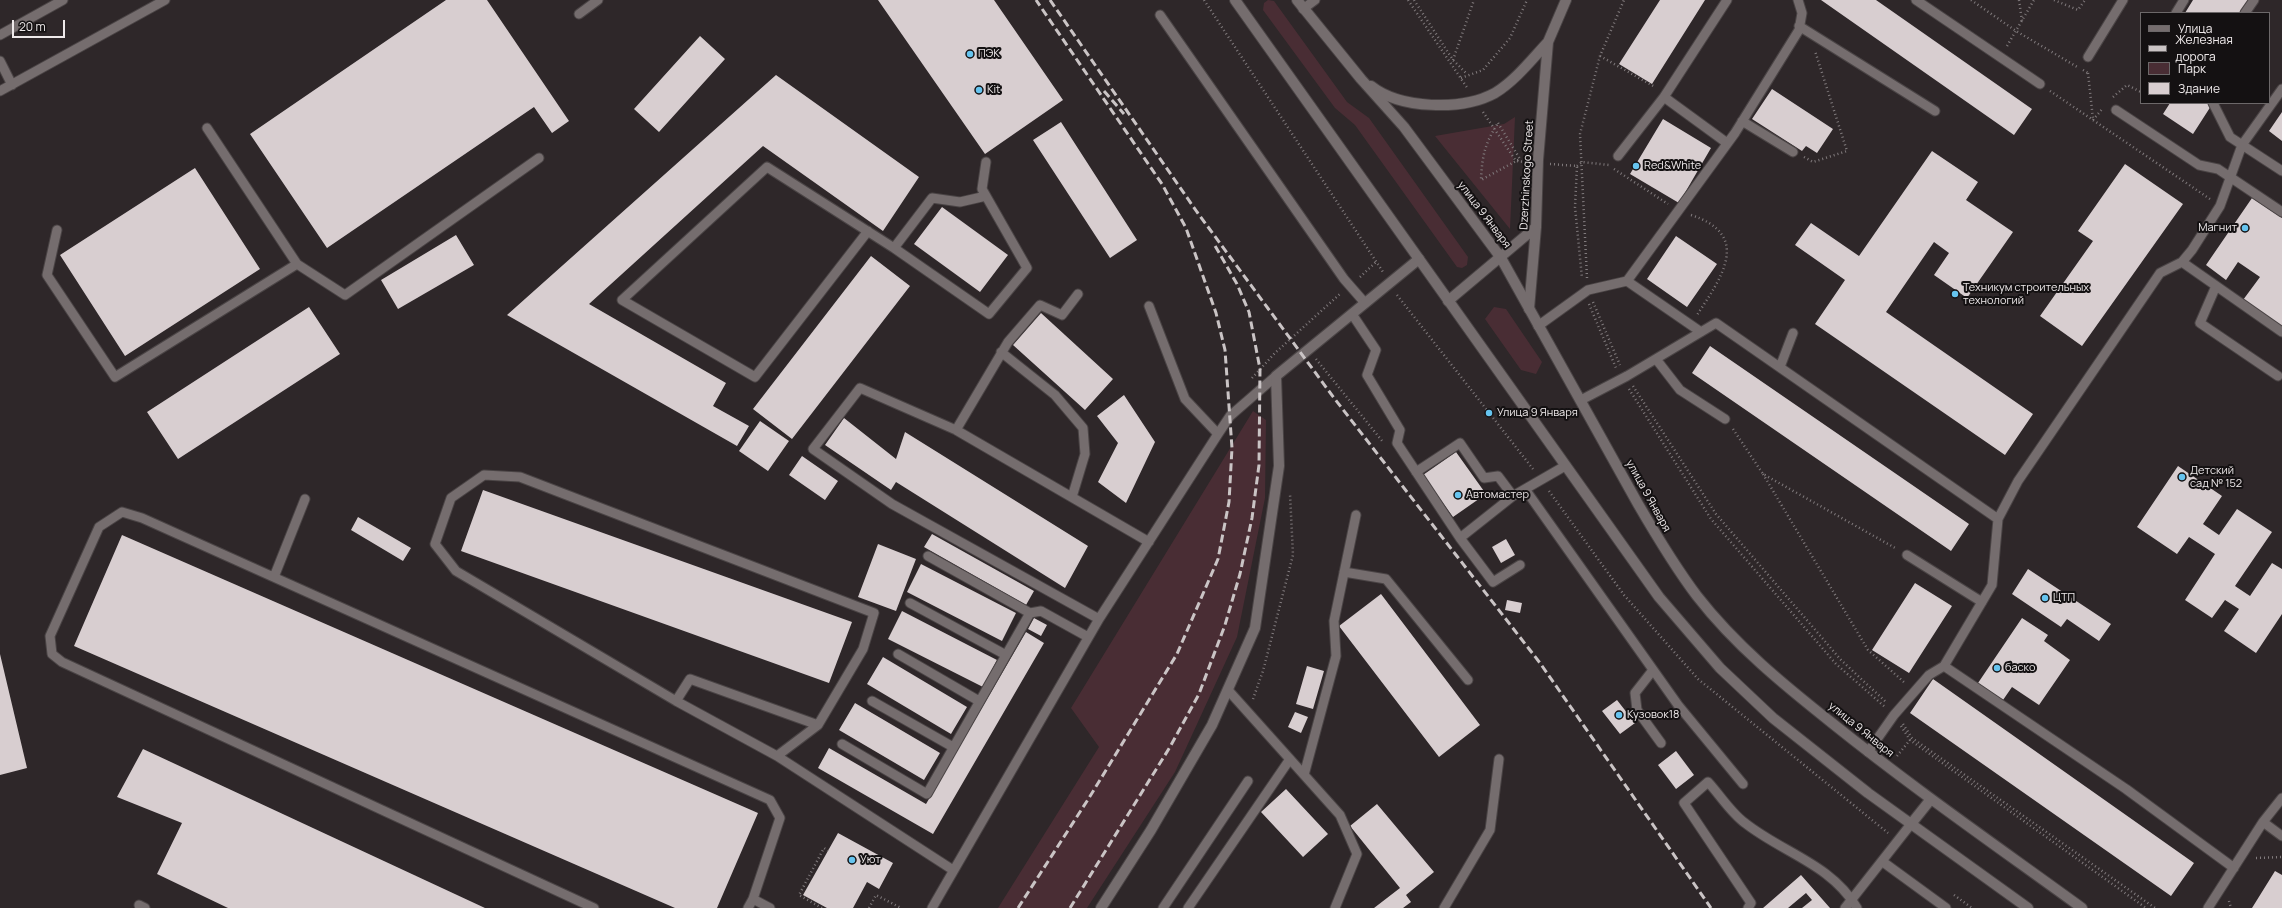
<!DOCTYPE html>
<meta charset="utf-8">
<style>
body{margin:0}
#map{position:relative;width:2282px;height:908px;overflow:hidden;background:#2e2729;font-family:Manrope,sans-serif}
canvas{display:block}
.legend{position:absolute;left:2140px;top:12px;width:130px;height:92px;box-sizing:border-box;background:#141112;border:1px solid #6c6869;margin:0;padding:5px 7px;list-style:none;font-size:12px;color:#efeaeb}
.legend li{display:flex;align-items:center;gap:8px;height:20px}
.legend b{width:20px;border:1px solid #6c6869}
.scale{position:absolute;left:12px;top:20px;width:53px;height:18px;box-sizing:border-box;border:2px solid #efeaeb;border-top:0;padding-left:5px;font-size:12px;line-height:14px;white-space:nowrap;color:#efeaeb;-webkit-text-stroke:3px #141112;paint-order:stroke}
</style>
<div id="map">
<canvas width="2282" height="908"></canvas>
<ul class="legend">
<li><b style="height:5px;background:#756d6e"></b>Улица</li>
<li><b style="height:5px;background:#cac4c5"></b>Железная дорога</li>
<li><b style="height:11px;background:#492d34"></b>Парк</li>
<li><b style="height:11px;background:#d8ced0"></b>Здание</li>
</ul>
<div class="scale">20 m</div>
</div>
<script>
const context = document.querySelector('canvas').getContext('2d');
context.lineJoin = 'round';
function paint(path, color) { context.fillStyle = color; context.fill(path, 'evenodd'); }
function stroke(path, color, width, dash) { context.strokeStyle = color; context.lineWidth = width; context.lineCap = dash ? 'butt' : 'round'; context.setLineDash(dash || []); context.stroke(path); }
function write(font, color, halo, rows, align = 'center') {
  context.font = font + ' Manrope,sans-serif'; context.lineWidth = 4; context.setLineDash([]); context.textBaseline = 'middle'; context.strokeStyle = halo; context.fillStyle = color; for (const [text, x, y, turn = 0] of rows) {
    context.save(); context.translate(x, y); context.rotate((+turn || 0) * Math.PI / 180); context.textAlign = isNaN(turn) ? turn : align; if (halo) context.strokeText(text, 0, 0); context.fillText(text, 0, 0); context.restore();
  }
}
const green = new Path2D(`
 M1268,0l6,1 73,101 22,16 99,139 -1,8 -5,3 -5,-1 -102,-142 -20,-17 -72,-98 1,-7z
 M1515,117l-5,112 -75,-93 69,-12z
 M1494,307l12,2 36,53 -6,12 -15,-4 -36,-51z
 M1253,411l13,9 -1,78 -28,139 -62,135 -88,136h-89l101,-161 -28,-39z`);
const building = new Path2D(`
 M446,0h41l82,121 -17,12 -18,-26 -207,141 -77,-114z
 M878,0h116l69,100 -78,54z
 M1660,0h45l-53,84 -33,-20z
 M1821,0h55l156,109 -18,26z
 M2193,0h56l-9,13h-55z
 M700,36l25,23 -66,73 -25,-23z
 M776,75l143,102 -36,54 -120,-85 -174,158 137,79 -13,23 36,20 -12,20 -230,-131z
 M1772,89l61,40 -16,24 -11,-7 -4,5 -50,-32z
 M2170,103h36l5,3 -18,28 -30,-20z
 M2282,112v29l-13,-10z
 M1663,119l48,29 -32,55 -49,-29z
 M1061,122l76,118 -27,18 -77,-118z
 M1932,151l46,31 -12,18 47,32 -46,66 -33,-23 15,-22 -15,-11 -48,70 147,102 -28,41 -190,-131 30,-44 -50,-35 16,-22 48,33z
 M2125,164l58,40 -101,142 -42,-30 53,-75 -15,-10z
 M195,168l65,101 -135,87 -65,-101z
 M2252,198l30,20v109l-39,-27 17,-23 -22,-15 -12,18 -20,-15z
 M942,207l66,48 -28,37 -66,-48z
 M456,235l18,30 -76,44 -17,-29z
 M1676,236l41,28 -30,43 -40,-28z
 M871,256l39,30 -118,153 -39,-30z
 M309,307l31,47 -162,105 -31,-47z
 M1041,313l72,66 -28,31 -72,-65z
 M1710,346l259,178 -18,27 -259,-178z
 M1124,395l31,47 -29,61 -28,-21 20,-39 -21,-27z
 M844,418l52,41 9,-27 183,114 -23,42 -169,-106 -5,8 -66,-45z
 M760,421l29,20 -21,30 -29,-20z
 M1456,452l30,42 -33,23 -30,-42z
 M802,456l36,25 -13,19 -36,-25z
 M2178,466l44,30 -19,28 16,11 18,-26 35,23 -37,54 15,10 22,-33 10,6v45l-26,39 -32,-22 15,-22 -14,-9 -13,18 -27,-18 30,-46 -26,-17 -12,17 -40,-27z
 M483,490l369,132 -23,61 -368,-132z
 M358,517l53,31 -8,13 -52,-31z
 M932,534l102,57 -8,14 -102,-58z
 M122,535l636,278 -41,95h-42l-601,-262z
 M1506,539l9,16 -14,8 -9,-16z
 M878,544l38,15 -20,52 -38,-14z
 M921,564l95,49 -14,28 -95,-49z
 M2028,569l83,55 -12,17 -32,-22 -6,8 -49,-33z
 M1915,583l37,23 -43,67 -37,-23z
 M1381,594l99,131 -41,32 -100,-131z
 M1507,600l15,3 -2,10 -15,-3z
 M902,611l95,49 -14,27 -95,-48z
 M1034,618l13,7 -6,11 -13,-7z
 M2022,618l26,17 -4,6 26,19 -31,45 -27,-18 -9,13 -25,-17z
 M1026,632l18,11 -111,191 -115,-66 11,-20 97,56z
 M0,654l27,114 -27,7z
 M883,657l84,50 -16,27 -84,-50z
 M1307,666l17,5 -11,38 -17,-5z
 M1933,679l261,184 -23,33 -261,-183z
 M1617,700l18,23 -15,11 -18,-23z
 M855,703l85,50 -16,27 -85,-50z
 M1295,712l13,5 -7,16 -13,-6z
 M143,749l342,159h-257l-71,-34 25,-51 -65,-26z
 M1676,751l18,24 -18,14 -18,-24z
 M1286,789l42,45 -25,23 -42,-45z
 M1377,804l57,68 -28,23 5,7 -8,6h-29l26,-20 -50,-62z
 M838,833l55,30 -14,26 -12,-7 -14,26h-26l-24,-13z
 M2275,871l7,4v33h-30z
 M1801,875l29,33h-28l10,-8 -6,-7 -18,15h-25z`);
const path = new Path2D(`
 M1204,0l179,272
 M1408,0l60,89
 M1414,0l39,60 14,14
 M1971,0l45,31 63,37
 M2019,0l3,21
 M2054,0l24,10 7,-10
 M2007,46l27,-46
 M1600,56l55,31
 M1453,60l21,-60
 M2083,70l5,3
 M2088,73l5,46
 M1461,78l22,-8 27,-32 17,-38
 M2050,91l160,108
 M2113,97l14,-12 14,7
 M1483,112l33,49 9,1
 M2093,120l10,-12
 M1498,123l22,36 -39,21c1,-24 4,-37 17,-57z
 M1804,157l9,5 34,-11 -32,-100
 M1550,164l27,2 -2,41 7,71
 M1577,166l5,-4 27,3
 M1614,169l54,35
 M1691,215c61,20 31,62 6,100
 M1360,277l17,-16
 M1587,278l-7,-144 20,-78 24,-56
 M1397,295l136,174
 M1593,302l27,63
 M1589,304l27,64
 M1316,359l67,83
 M1252,378l23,-25 66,-60
 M1633,386l83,128 125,146 46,43
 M1629,389l82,130 125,145 49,43
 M1733,429l30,45 134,75
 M1763,474l105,176 37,33
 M1549,491l75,104 74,84 190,154
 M1253,699l10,-28 30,-116 -3,-61
 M1903,724l9,14 243,170
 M1901,726l9,14 236,168
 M1897,756l13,-16
 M2256,858l26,-1
 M1954,895l18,13
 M2229,901l2,7
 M822,908l-23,-13 25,-47 4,3
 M869,908l7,-13 25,13`);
const service = new Path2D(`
 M1727,0l-63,97 63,46
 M1916,0l124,84
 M1303,9l12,-9
 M2176,13l8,-13
 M2245,13l9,-13
 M579,14l19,-14
 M1160,15l184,264 21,24
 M1799,26l136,85
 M0,35l63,-35
 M2088,57l35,-57
 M0,61l12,24
 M0,91l165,-91
 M2213,103l17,34 52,34
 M2116,110l83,55 19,4 64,43
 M1742,121l51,31
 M207,128l90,136
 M1618,156l46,-59
 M57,230l-10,45 68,102 182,-113 48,31 194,-137
 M868,231l-113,146 -133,-77 145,-133 127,81 95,66 38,-46 -45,-79 4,-27
 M894,248l38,-50 28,4 26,-6
 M2182,262l100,70
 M1627,281l74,51
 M2216,286l-16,37 78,53
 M1149,306l36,93 33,35
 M1352,314l24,36 -9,25 33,55 -3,13 63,95 33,44 27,-17
 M1538,326l50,-36 39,-9 108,-148 64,-103 3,-17 -4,-13
 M1001,352l54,43 28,33 2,26 -13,43
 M1656,359l24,31 45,29
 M1780,367l13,-34
 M1581,400l46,-24 89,-53 282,196 -6,66 -48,81 -15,9 -35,40 -26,37
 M956,430l52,-88 32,-37 22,10 16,-21
 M1416,472l44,-29 24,35 14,-2 15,20 52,-30
 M1525,489l153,216 65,79
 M1998,519l20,-38 142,-208 22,-11 10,-12 28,-44 22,-61 40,-56
 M1460,538l53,-42
 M1907,555l75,47
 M928,556l102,57
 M1344,572l42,7 82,101
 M274,577l31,-78
 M910,603l96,52
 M1099,619l-207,-115 -79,-55 47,-61 96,42 193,112
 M898,654l81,47
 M1944,666l182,123 108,79
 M1653,670l-18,23 2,17 24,33
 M1228,690l112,125 17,39 -22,54
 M676,701l14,-22 128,46
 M872,701l81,46
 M842,744l85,50 103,-181 11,-2 47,26
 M777,756l41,-31 45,-76 11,-36 -354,-136 -36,-2 -33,23 -16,46 21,27 220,130 101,55 176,114
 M1304,775l32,-119 -2,-35 22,-106
 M2263,822l19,-24
 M1883,862l63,46
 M753,899l17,9
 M140,908l-1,-3 6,3
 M594,908l-532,-246 -10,-8 -2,-18 49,-109 23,-15 20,6 628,282 10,18 -27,81 -5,9
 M932,908l167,-289 119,-185 12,-18 46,-40
 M1163,908l85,-127
 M1188,908l102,-149
 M1444,908l46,-78 9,-71
 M1748,908l3,-5 -67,-100 24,-21c12,13 23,31 37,41 38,30 86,41 112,85
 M1845,908l66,-84
 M2208,908l55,-86 19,14`);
const minor = new Path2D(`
 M1101,908l50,-78 61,-105 43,-97 24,-162 -3,-90 143,-117`);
const tertiary = new Path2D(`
 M1371,86c29,23 91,25 124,7 21,-13 37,-34 53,-51
 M1448,301l88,-74
 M1529,309l7,-82 2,-67 10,-118 18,-42`);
const secondary = new Path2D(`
 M1235,0l424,597 61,71 53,50 95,75 160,115
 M1297,0l64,79 43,48 97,131 137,246c18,31 37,63 59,92 38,49 87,89 135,127 81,65 166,124 250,185
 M1911,824l20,-25`);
const rail = new Path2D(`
 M1050,0l147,212 137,186 206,265 171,245
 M1104,91l20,23
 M1018,908l71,-110 88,-144 41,-95 11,-57 3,-54 -7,-98 -9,-37 -30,-85 -24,-44 -126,-184
 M1070,908l100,-161 29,-53 26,-69 15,-51 12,-56 7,-53 1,-96 -11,-57 -12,-28 -23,-40`);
const markers = [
 [970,54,4,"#66c4ef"],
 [979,90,4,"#66c4ef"],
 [1636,166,4,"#66c4ef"],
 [2245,228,4,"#66c4ef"],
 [1955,294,4,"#66c4ef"],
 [1489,413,4,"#66c4ef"],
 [2182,477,4,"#66c4ef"],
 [1458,495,4,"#66c4ef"],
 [2045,598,4,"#66c4ef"],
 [1997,668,4,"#66c4ef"],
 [1619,715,4,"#66c4ef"],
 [852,860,4,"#66c4ef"]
];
const poiNames = [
 ["ПЭК",978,54],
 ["Kit",987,90],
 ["Red&White",1644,166],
 ["Магнит",2237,228,"right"],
 ["Техникум строительных",1963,288],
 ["технологий",1963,301],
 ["Улица 9 Января",1497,413],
 ["Детский",2190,471],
 ["сад № 152",2190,484],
 ["Автомастер",1466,495],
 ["ЦТП",2053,598],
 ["баско",2005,668],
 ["Кузовок18",1627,715],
 ["Уют",860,860]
];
const streetNames = [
 ["Dzerzhinskogo Street",1527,175,-87],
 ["улица 9 Января",1484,215,53],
 ["улица 9 Января",1648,496,61],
 ["улица 9 Января",1861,730,39]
];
paint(green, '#492d34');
paint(building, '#d8ced0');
stroke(service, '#4a4445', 11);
stroke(minor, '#4a4445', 12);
stroke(tertiary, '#4a4445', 12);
stroke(secondary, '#4a4445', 12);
stroke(path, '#817b7d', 2.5, [1, 3]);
stroke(service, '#756d6e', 9);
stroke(minor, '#756d6e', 10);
stroke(tertiary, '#756d6e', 10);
stroke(secondary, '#756d6e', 10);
stroke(rail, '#cac4c5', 3, [8, 4]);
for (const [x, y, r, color] of markers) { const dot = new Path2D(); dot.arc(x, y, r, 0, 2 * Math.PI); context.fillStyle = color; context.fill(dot); stroke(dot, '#141112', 1.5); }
write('11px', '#efeaeb', '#141112', poiNames, 'left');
write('11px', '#efeaeb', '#141112', streetNames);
</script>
